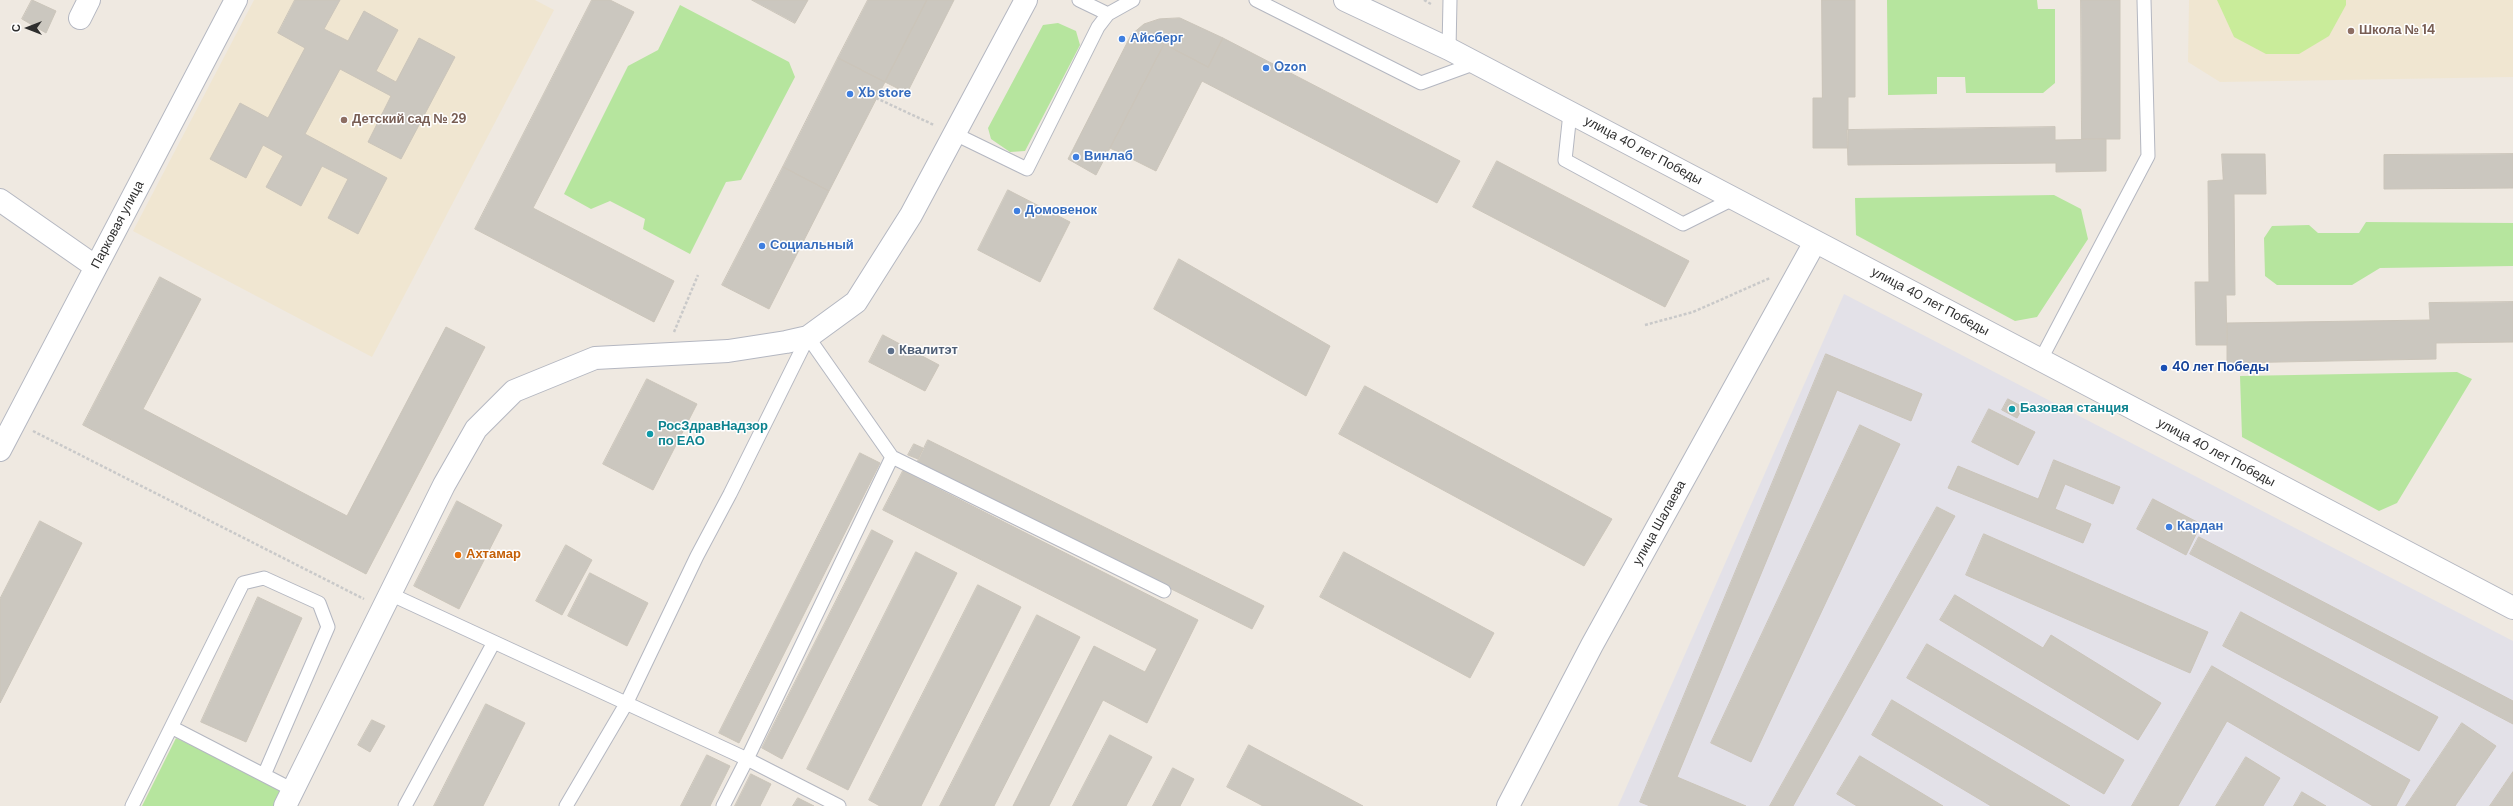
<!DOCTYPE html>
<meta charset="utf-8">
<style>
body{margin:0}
#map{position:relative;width:2513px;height:806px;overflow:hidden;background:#efe9e1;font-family:"DM Sans",sans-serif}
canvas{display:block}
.north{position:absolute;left:8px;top:8px;width:40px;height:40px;-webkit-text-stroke:3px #fff;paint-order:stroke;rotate:270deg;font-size:11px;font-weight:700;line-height:16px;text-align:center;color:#2e2e2e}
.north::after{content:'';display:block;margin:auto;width:14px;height:18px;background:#2e2e2e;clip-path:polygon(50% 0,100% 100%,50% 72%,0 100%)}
</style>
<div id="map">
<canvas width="2513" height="806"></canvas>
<div class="north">С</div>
</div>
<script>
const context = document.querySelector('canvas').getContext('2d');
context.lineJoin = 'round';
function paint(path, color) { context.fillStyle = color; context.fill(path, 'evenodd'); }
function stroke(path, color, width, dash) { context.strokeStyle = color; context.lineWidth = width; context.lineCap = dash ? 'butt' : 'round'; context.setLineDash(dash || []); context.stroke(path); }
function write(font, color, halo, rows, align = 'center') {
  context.font = font + ' "DM Sans",sans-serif'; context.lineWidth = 3; context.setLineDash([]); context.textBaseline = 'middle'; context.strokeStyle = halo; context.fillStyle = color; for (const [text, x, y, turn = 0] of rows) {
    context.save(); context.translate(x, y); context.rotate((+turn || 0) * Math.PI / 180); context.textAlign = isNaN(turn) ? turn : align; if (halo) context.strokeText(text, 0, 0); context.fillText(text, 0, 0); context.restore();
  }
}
const industrial = new Path2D(`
 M1844,294l669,347v165h-895z`);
const education = new Path2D(`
 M254,0h281l19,10 -182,347 -239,-126z
 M2189,0h324v77l-293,5 -32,-20z`);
const green = new Path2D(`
 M1887,0h150l1,9h17v74l-12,10h-77l-1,-16h-28v17l-49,1z
 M680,5l109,57 6,15 -54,103 -15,2 -36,72 -47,-25 2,-10 -35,-18 -19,8 -27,-15 64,-128 30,-16z
 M1058,23l18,8 4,14 -55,106 -15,1 -19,-13 -3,-11 55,-103z
 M2054,195l27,14 7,30 -51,78 -22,4 -159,-86 -1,-37z
 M2366,222l147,1v43l-133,2 -28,17h-75l-12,-9 -1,-38 8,-12 37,-1 9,8h41z
 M2457,372l15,7 -75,124 -18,8 -137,-74 -2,-61z
 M176,738l106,51 -8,17h-132z`);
const pitch = new Path2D(`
 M2217,0h129v5l-17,31 -30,18h-33l-32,-17z`);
const building = new Path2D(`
 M32,0l24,11 -10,22 -24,-14z
 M295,0h45l-16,29 24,12 16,-30 34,19 -22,41 20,11 23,-44 36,19 -54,102 -33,-17 23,-46 -51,-27 -35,65 82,44 -29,56 -30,-16 20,-39 -26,-13 -21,40 -35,-19 17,-31 -20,-11 -17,33 -36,-19 30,-56 28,15 37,-70 -27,-15z
 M592,0h18l24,12 -101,196 141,73 -20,41 -179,-93z
 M752,0h56l-13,23z
 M868,0h59l-42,82 -47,-24z
 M927,0h27l-47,93 -22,-11z
 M1822,0h33v97h-7v51h-35v-50h9z
 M2081,0h39v139h-38z
 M1180,18l43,20 -15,29 -44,-23 -68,131 -28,-16 63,-124 13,-11 15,-5z
 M1223,38l237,123 -23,42 -235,-122 -46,90 -46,-23 54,-104 44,23z
 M838,58l47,24 -56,109 -46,-24z
 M2055,127v13l51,-1v32l-50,1v-9l-208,2 -1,-35z
 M2222,154h43l1,40h-32l1,101h-9l1,50h-31l-1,-63h14l-1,-101 15,-1z
 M2513,154v34l-129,1v-34z
 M1497,161l192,100 -24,46 -192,-100z
 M783,167l46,24 -60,118 -47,-24z
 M1008,190l62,32 -30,60 -62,-32z
 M1179,259l151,87 -24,50 -152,-87z
 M160,277l41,22 -58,110 204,107 99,-189 39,20 -119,227 -283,-149z
 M2513,302v40l-77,1v16l-209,4v-40l203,-3 -1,-17z
 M883,335l56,30 -14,26 -56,-29z
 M1826,354l96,40 -11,27 -74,-31 -160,387 69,29h-96l-10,-4z
 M647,379l50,25 -44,86 -50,-26z
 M1365,386l247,133 -28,47 -245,-132z
 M2008,399l15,8 -6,11 -15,-8z
 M1989,409l46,23 -17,33 -46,-23z
 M1860,425l40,19 -149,318 -40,-19z
 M928,440l336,166 -12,23 -335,-166z
 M914,444l9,4 -5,11 -10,-4z
 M860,453l20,10 -141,280 -20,-10z
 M2054,460l66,27 -7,17 -48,-20 -10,25 36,15 -8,19 -135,-55 10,-22 80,33z
 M903,471l295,149 -51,103 -44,-23 -54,106h-36l81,-160 51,26 12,-23 -274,-139z
 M2153,499l48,25 -15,31 -49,-26z
 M457,501l45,24 -43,84 -45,-23z
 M1937,507l18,9 -162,290h-23z
 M40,521l42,22 -82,160v-104z
 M872,530l21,11 -111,218 -20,-11z
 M1984,534l224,98 -18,41 -224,-98z
 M2199,537l314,164v23l-323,-170z
 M566,545l26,15 -30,55 -26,-14z
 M916,552l41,21 -109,217 -41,-21z
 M1344,552l150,81 -24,45 -150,-81z
 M590,573l58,30 -21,43 -59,-30z
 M978,585l43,22 -100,199h-41l-11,-6z
 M1955,595l88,53 8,-13 110,68 -23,37 -198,-120z
 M258,597l44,21 -56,124 -45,-20z
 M2241,612l197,105 -19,34 -196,-105z
 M1037,615l43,22 -86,169h-54z
 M1927,644l197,116 -20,34 -197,-116z
 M2212,666l198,114 -14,26h-23l-146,-85 -49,85h-46z
 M1892,700l178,106h-79l-119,-71z
 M486,704l39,19 -42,83h-49z
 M372,720l13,6 -15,26 -12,-7z
 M2462,723l34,23 -41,60h-49z
 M1110,735l42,22 -26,49h-53z
 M1249,745l114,61h-100l-36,-19z
 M707,755l23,11 -20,40h-29z
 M1860,756l83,50h-86l-20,-12z
 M2246,757l34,21 -17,28h-47z
 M1173,768l21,11 -14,27h-27z
 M2513,772v34h-23z
 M751,774l20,10 -11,22h-25z
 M2302,792l24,14h-32z
 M798,798l16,8h-21z`);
const path = new Path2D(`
 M1424,0l7,4
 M876,98l58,27
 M1645,325l48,-13 77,-34
 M674,332l24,-57
 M33,431l331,168`);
const service = new Path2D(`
 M1079,0l29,14
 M1256,0l165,83 55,-20
 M1449,49l1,-49
 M1570,113l-5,47 118,64 50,-25
 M955,134l72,35 71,-142 10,-13 25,-14
 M2040,361l108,-205 -4,-156
 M390,594l357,165 145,-302
 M173,728l120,62
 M132,806l111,-223 21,-5 55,25 9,24 -64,148
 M405,806l89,-164
 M566,806l60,-102 71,-148 33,-62 78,-157 84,120 272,134
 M723,806l24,-47 92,47`);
const minor = new Path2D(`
 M80,18l9,-18
 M0,200l96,67
 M0,450l236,-450
 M285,806l159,-321 32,-56 38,-38 81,-33 133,-7 58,-9 22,-5 48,-35 55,-87 115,-215
 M1508,806l84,-161 223,-403`);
const secondary = new Path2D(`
 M1345,0l104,49 1064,559`);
const markers = [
 [2351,31,4,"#8d6e63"],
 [1122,39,4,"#3f7fe0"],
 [1266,68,4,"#3f7fe0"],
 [850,94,4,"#3f7fe0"],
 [344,120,4,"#8d6e63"],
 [1076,157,4,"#3f7fe0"],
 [1017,211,4,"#3f7fe0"],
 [762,246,4,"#3f7fe0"],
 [891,351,4,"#5c6f8a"],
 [2164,368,4,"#1a4fb4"],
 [2012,409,4,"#0f9aa8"],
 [650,434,4,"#0f9aa8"],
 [2169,527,4,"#3f7fe0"],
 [458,555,4,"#e8710a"]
];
const educationNames = [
 ["Школа № 14",2359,31],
 ["Детский сад № 29",352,120]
];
const shopNames = [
 ["Айсберг",1130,39],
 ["Ozon",1274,68],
 ["Xb store",858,94],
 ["Винлаб",1084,157],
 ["Домовенок",1025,211],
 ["Социальный",770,246],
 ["Кардан",2177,527]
];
const streetNames = [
 ["улица 40 лет Победы",1643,151,28],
 ["Парковая улица",118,225,-62],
 ["улица 40 лет Победы",1930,302,28],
 ["улица 40 лет Победы",2216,453,28],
 ["улица Шалаева",1660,523,-61]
];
const serviceNames = [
 ["Квалитэт",899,351]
];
const transitNames = [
 ["40 лет Победы",2172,368]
];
const cultureNames = [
 ["Базовая станция",2020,409],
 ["РосЗдравНадзор",658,427],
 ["по ЕАО",658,442]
];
const foodNames = [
 ["Ахтамар",466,555]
];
paint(industrial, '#e3e1e8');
paint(education, '#f0e6d1');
paint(green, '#b6e59e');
paint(pitch, '#c9ec9a');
paint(building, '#cbc7bf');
stroke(building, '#cbc5ba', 1);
stroke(service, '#b4b7c1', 15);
stroke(minor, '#b4b7c1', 24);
stroke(secondary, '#b4b7c1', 24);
stroke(path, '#c9c9c9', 2.5, [3, 2]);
stroke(service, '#fff', 13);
stroke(minor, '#fff', 22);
stroke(secondary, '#fff', 22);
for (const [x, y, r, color] of markers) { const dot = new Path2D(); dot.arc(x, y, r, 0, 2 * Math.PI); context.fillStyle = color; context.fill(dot); stroke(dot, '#fff', 1.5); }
write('bold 13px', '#785e54', '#fff', educationNames, 'left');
write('bold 13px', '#366cbe', '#fff', shopNames, 'left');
write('13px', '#2e2e2e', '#fff', streetNames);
write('bold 13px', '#4e5e75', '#fff', serviceNames, 'left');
write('bold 13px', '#164399', '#fff', transitNames, 'left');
write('bold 13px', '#0d838f', '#fff', cultureNames, 'left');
write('bold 13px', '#c56008', '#fff', foodNames, 'left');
</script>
